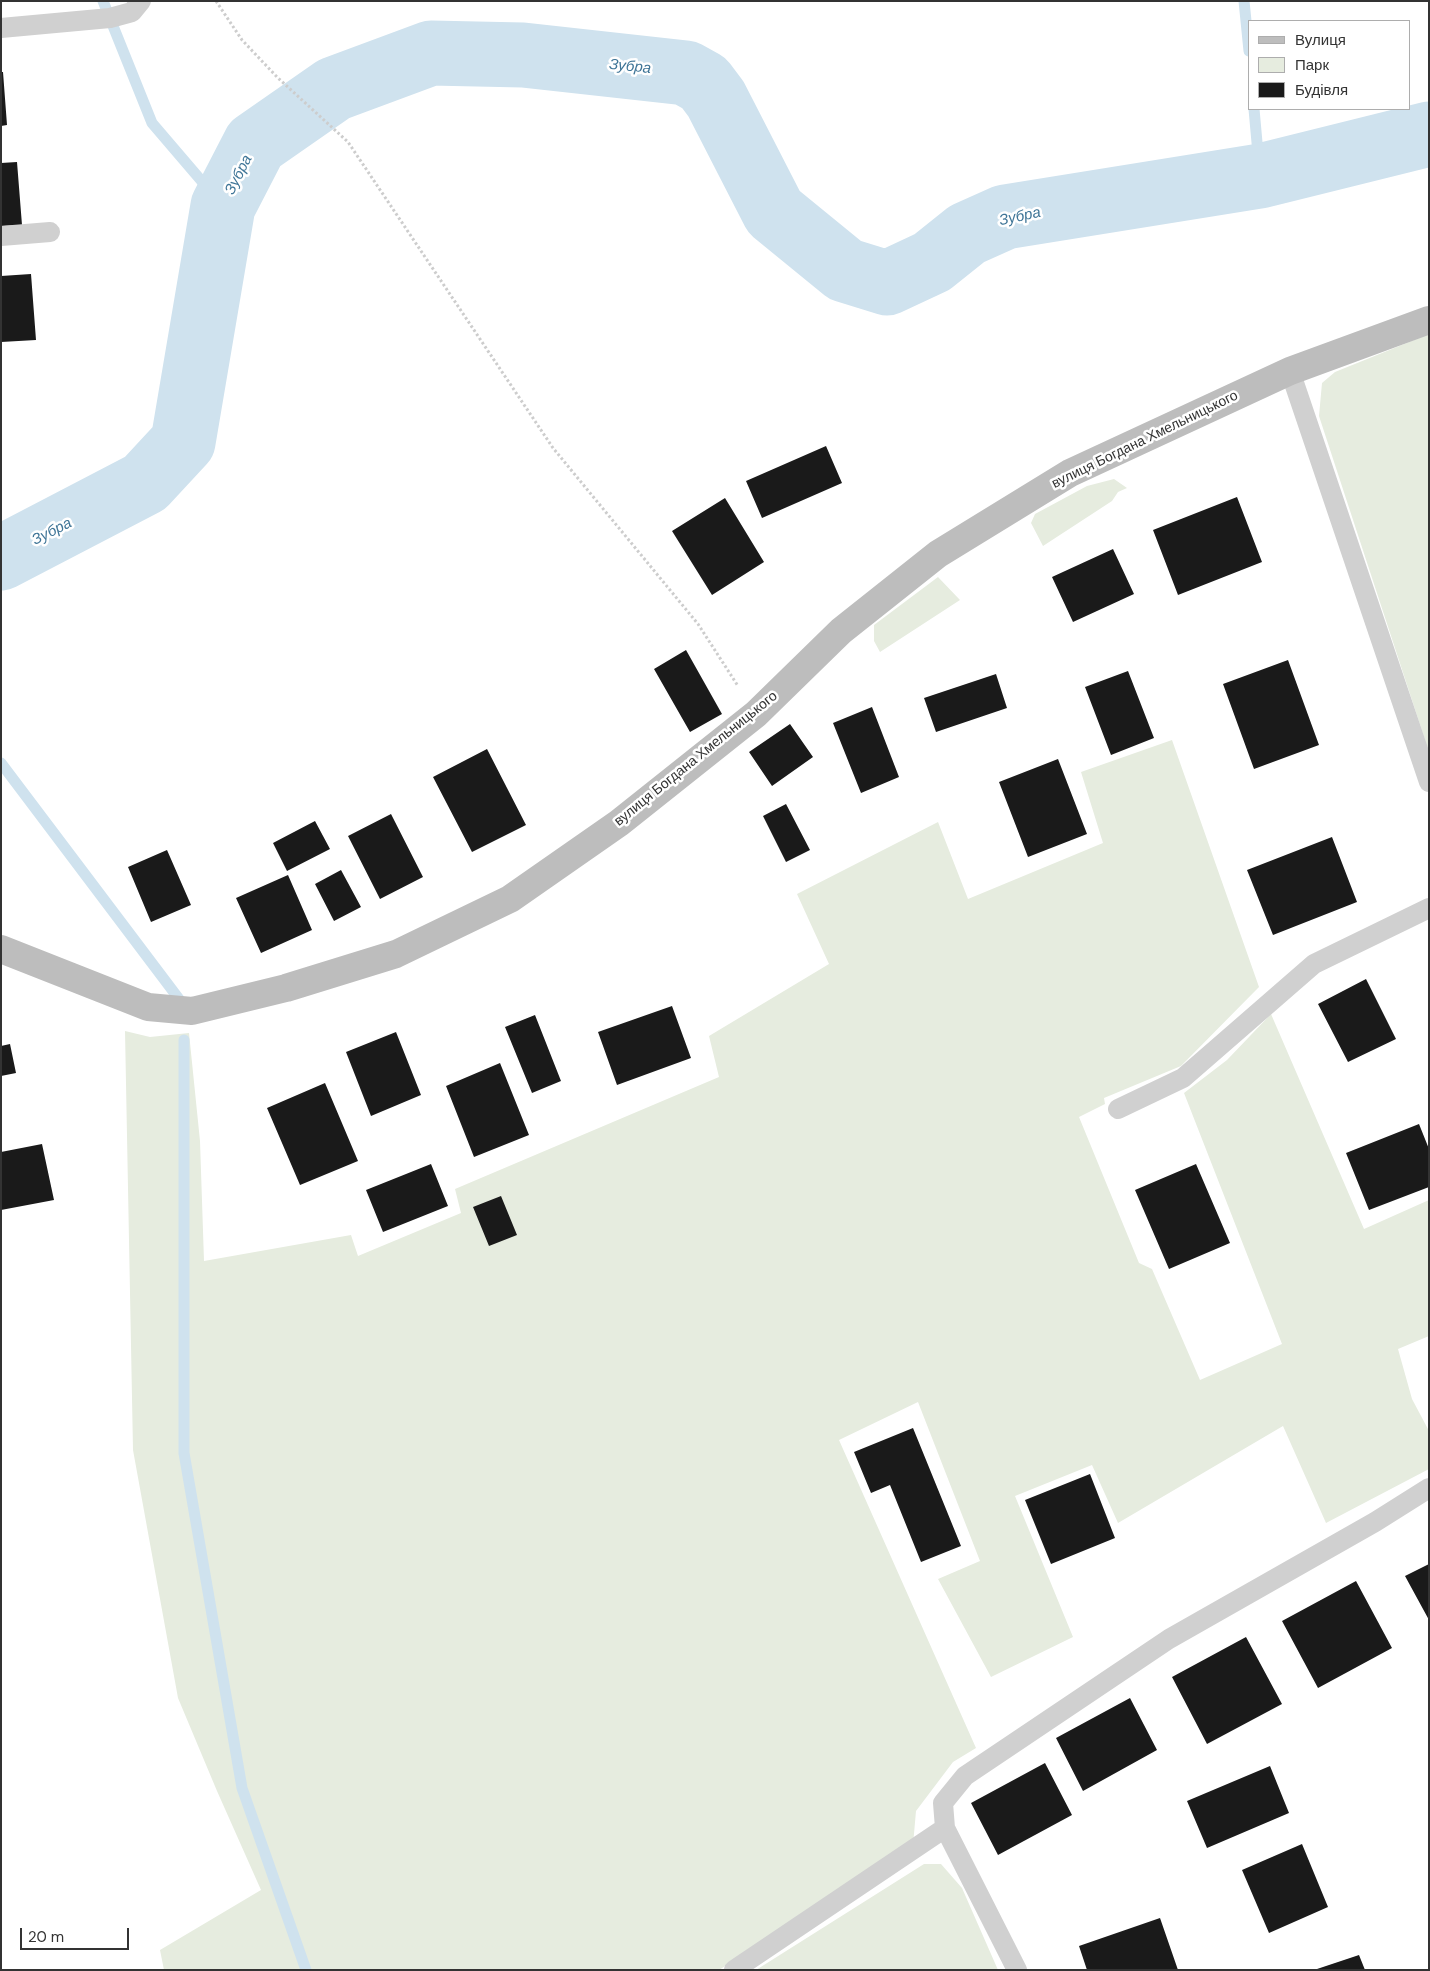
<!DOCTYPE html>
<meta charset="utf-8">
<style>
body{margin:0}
#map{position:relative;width:1430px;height:1971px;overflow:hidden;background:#fff;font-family:"DM Sans",sans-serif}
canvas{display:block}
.frame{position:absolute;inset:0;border:2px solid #333;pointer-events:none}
.legend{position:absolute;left:1248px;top:20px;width:162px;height:90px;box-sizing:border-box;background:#fff;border:1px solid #adadad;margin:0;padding:6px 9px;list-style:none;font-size:15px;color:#333}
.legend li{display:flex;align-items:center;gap:10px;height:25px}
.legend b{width:25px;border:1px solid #adadad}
.scale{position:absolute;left:20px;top:1928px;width:109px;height:22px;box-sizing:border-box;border:2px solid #333;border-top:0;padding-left:6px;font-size:15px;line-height:18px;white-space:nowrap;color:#333;-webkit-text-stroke:4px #fff;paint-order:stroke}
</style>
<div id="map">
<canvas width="1430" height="1971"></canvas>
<div class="frame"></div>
<ul class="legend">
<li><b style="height:6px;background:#bdbdbd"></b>Вулиця</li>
<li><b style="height:14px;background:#e6ecdf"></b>Парк</li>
<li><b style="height:14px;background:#1a1a1a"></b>Будівля</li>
</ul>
<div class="scale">20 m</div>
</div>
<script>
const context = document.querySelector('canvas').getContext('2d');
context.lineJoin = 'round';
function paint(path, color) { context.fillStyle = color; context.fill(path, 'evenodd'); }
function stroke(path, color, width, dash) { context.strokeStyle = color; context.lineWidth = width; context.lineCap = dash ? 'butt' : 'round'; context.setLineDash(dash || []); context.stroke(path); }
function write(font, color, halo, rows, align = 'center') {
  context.font = font + ' "DM Sans",sans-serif'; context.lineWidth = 5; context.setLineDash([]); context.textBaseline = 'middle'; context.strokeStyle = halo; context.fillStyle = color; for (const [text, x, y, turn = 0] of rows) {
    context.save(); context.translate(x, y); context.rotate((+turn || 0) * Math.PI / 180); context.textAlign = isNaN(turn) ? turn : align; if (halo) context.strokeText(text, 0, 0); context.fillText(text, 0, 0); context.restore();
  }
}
const green = new Path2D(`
 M1429,334v418l-110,-336 3,-33 13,-11z
 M1114,479l13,9 -9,4 -6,9 -69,45 -12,-23 4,-9 52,-28z
 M938,577l22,23 -80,52 -6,-11v-16z
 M1172,740l87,247 -78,79 -77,32 1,6 -26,13 60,146 13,6 48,111 82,-36 -98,-251 43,-33 44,-46 93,215 65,-29v136l-31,13 14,50 17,32v38l-103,54 -43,-97 -165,97 -26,-58 -77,31 58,141 -82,40 -53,-98 42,-18 -62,-159 -79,38 137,308 -23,14 -37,49 -3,34 -194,125h-555l-4,-20 101,-60 -44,-99 -39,-93 -45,-248 -8,-419 25,6 39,-4 11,108 4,120 147,-26 7,21 103,-43 -6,-24 264,-112 -10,-41 120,-72 -32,-70 141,-72 30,77 135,-56 -22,-71z
 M924,1864h17l21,24 36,82h-242z`);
const stream = new Path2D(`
 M103,1l49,122 71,83
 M1244,1l5,50
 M1254,109l6,67
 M1,763l178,236
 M184,1040v413l58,335 64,182`);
const river = new Path2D(`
 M1,558l144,-75 38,-41 40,-236 32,-62 79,-55 97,-36 92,2 163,18 18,10 12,16 58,113 71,58 42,13 45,-21 35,-28 38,-17 255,-41 169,-42`);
const building = new Path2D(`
 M1,72h2l4,53 -6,1z
 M17,162l5,63 -21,1v-63z
 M31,274l5,66 -35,2v-66z
 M826,446l16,37 -80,35 -16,-37z
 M1237,497l25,65 -84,33 -25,-65z
 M725,498l39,64 -52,33 -40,-64z
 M1113,549l21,45 -61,28 -21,-45z
 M686,650l36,64 -32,18 -36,-63z
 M1288,660l31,85 -65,24 -31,-85z
 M1128,671l26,67 -43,17 -26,-68z
 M996,674l11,34 -71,24 -12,-34z
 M872,707l27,70 -38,16 -28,-70z
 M790,724l23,33 -41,29 -23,-34z
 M487,749l39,76 -54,27 -39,-75z
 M1058,759l29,75 -59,23 -29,-75z
 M786,804l24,46 -24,12 -23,-46z
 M391,814l32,63 -43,22 -32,-63z
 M315,821l15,28 -43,22 -14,-28z
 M1332,837l25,65 -84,33 -26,-65z
 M167,850l24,55 -40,17 -23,-55z
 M341,870l20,37 -27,14 -19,-37z
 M288,875l24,55 -51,23 -25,-55z
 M1366,979l30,60 -48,23 -30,-58z
 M672,1006l19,52 -74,27 -19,-53z
 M535,1015l26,66 -29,12 -27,-66z
 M396,1032l25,63 -50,21 -25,-64z
 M10,1044l6,29 -15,3v-30z
 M500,1063l29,72 -55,22 -28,-71z
 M325,1083l33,78 -58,24 -33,-77z
 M1419,1124l10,25v38l-60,23 -23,-57z
 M42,1144l12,56 -53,10v-58z
 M431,1164l17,42 -65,26 -17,-42z
 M1196,1164l34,79 -61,26 -34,-79z
 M501,1196l16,39 -28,11 -16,-39z
 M913,1428l48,118 -40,16 -31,-77 -19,8 -17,-41z
 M1090,1474l25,64 -64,26 -26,-64z
 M1429,1564v56l-24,-44z
 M1356,1581l36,67 -74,40 -36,-67z
 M1246,1637l36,67 -75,40 -35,-67z
 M1130,1698l27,52 -74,41 -27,-53z
 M1045,1763l27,52 -74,40 -27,-52z
 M1270,1766l19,47 -82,35 -20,-47z
 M1302,1844l26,63 -59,26 -27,-63z
 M1160,1918l18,52h-91l-8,-24z
 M1359,1955l6,15h-48v-1z`);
const path = new Path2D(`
 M216,1l26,39 36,38 70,64 205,306 145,176 40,62`);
const lane = new Path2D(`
 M1,28l109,-10 22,-6 9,-11
 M1,236l49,-4
 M1290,371l139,411
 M1118,1109l65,-31 131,-114 115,-56
 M945,1828l-2,-25 22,-27 204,-137 206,-117 54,-34
 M734,1970l211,-142 72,142`);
const secondary = new Path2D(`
 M1,949l147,58 44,4 94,-23 110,-34 114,-55 109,-76 137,-109 85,-83 97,-77 132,-81 220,-102 139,-51`);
const streetNames = [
 ["вулиця Богдана Хмельницького",1145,440,-26],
 ["вулиця Богдана Хмельницького",696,759,-39]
];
const waterNames = [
 ["Зубра",630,67,6],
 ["Зубра",239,175,-63],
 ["Зубра",1020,217,-12],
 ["Зубра",52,532,-27]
];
paint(green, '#e6ecdf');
stroke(stream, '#cfe2ee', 11);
stroke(river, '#cfe2ee', 65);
paint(building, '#1a1a1a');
stroke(path, '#cdcdcd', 3, [2.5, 2.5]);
stroke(lane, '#d0d0d0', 20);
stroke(secondary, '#bdbdbd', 28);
write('14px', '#333', '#fff', streetNames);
write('italic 15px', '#3f7597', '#fff', waterNames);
</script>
